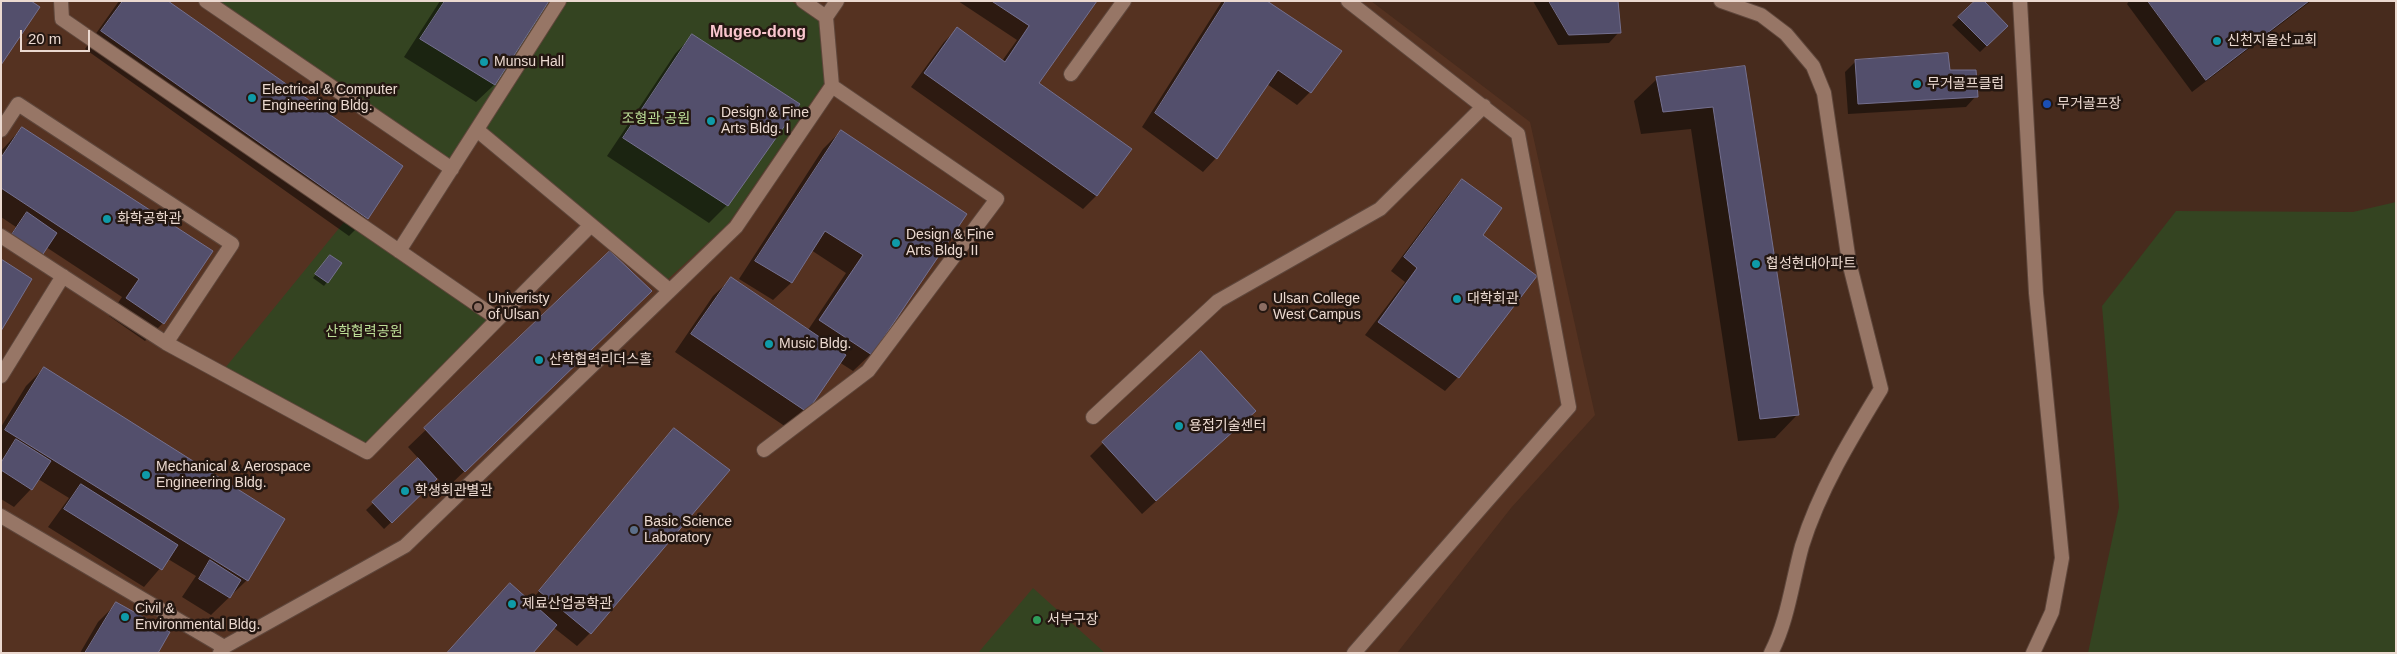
<!DOCTYPE html>
<meta charset="utf-8">
<style>
body{margin:0}
#map{position:relative;width:2397px;height:654px;overflow:hidden;background:#472b1d;font-family:Helvetica,sans-serif}
canvas{display:block}
.frame{position:absolute;inset:0;border:2px solid #ebd9d0;pointer-events:none}
.scale{position:absolute;left:20px;top:30px;width:70px;height:22px;box-sizing:border-box;border:2px solid #ebd9d0;border-top:0;padding-left:6px;font-size:15px;line-height:18px;white-space:nowrap;color:#ebd9d0;-webkit-text-stroke:4px #241711;paint-order:stroke}
</style>
<div id="map">
<canvas width="2397" height="654"></canvas>
<div class="frame"></div>
<div class="scale">20 m</div>
</div>
<script>
const context = document.querySelector('canvas').getContext('2d');
context.lineJoin = 'round';
function paint(path, color) { context.fillStyle = color; context.fill(path, 'evenodd'); }
function stroke(path, color, width, dash) { context.strokeStyle = color; context.lineWidth = width; context.lineCap = dash ? 'butt' : 'round'; context.setLineDash(dash || []); context.stroke(path); }
function write(font, color, halo, rows, align = 'center') {
  context.font = font + ' Helvetica,"Noto Sans KR",sans-serif'; context.lineWidth = 5; context.setLineDash([]); context.textBaseline = 'middle'; context.strokeStyle = halo; context.fillStyle = color; for (const [text, x, y, turn = 0] of rows) {
    context.save(); context.translate(x, y); context.rotate((+turn || 0) * Math.PI / 180); context.textAlign = isNaN(turn) ? turn : align; if (halo) context.strokeText(text, 0, 0); context.fillText(text, 0, 0); context.restore();
  }
}
const built = new Path2D(`
 M1,1h1370l159,121 65,293 -84,93 -114,145h-1396z`);
const green = new Path2D(`
 M206,1h353l-107,168z
 M563,1h228l29,19 5,62 -97,142 -62,57 -183,-152z
 M2396,202v451h-308l31,-146 -17,-201 74,-95 177,1z
 M349,216l149,103 -131,133 -146,-79z
 M1033,588l72,65h-127z`);
const shadow = new Path2D(`
 M119,1h47l235,165 -34,52 -18,18 -264,-187z
 M440,1h107l-53,84 -18,17 -72,-45z
 M958,1h137l-57,82 92,66 -34,47 -13,13 -172,-122 33,-45 13,-13 45,32 15,-21z
 M1222,1h43l45,91 -13,13 -30,-21 -51,74 -13,14 -61,-45z
 M1533,1h83l3,31 -10,11 -51,2z
 M1977,1l30,25 -27,26 -28,-27z
 M2129,1h182l-119,91 -65,-88z
 M692,36l35,169 -18,18 -102,-67 68,-102z
 M1856,61l120,35 -10,11 -118,7 -3,-42z
 M1744,68l53,347 -22,23 -37,3 -47,-312 -50,5 -7,-33 23,-22z
 M22,128l190,123 -49,72 -18,18 -36,-25 13,-19 -76,-50 -41,-4 11,-16 -15,-10v-66z
 M841,131l124,83 -94,140 -18,17 -14,-9 -33,49 -17,18 -114,-77 38,-56 18,-17 77,51 38,-57 -35,-23 -20,33 -18,17 -34,-21 84,-130z
 M1462,181l19,54 -23,142 -13,14 -80,-56 40,-53 -14,-11 58,-77z
 M610,253l22,56 -185,179 -10,-10 -53,51 -18,-19 53,-51 -11,-12z
 M327,260v22l-3,4 -11,-8z
 M44,368l203,212 -36,35 -29,-18 14,-21 -28,-17 -24,28 -96,-60 21,-29 -31,-19 -7,10 -17,18 -13,-8v-72l25,-41z
 M1241,424l-99,90 -52,-58 13,-13z
 M674,430l-84,203 -13,13 -24,-19 -23,-25z
 M116,604l40,49h-76l18,-31z`);
const building = new Path2D(`
 M1,1h30l9,6 -39,58z
 M123,1h45l235,165 -35,53 -267,-188z
 M445,1h104l-54,84 -75,-46z
 M992,1h105l-58,82 93,66 -35,47 -173,-123 33,-46 48,35 24,-36z
 M1226,1h41l75,50 -31,42 -33,-23 -61,89 -62,-46z
 M1549,1h69l3,32 -52,2z
 M1975,1h9l24,25 -21,20 -29,-29z
 M2148,1h161l-103,79z
 M692,34l108,70 -72,102 -105,-68z
 M1948,53l2,17h26l2,27 -120,7 -3,-44z
 M1745,66l54,349 -39,4 -47,-312 -50,5 -7,-35z
 M22,127l191,124 -49,73 -38,-26 13,-19 -138,-91v-30z
 M841,130l126,84 -95,141 -53,-35 44,-65 -38,-24 -33,52 -37,-22z
 M1462,179l40,29 -19,27 54,41 -78,102 -81,-56 39,-54 -13,-11z
 M27,212l30,21 -16,24 -30,-21z
 M610,251l42,40 -187,181 -41,-44z
 M330,255l12,8 -14,20 -13,-9z
 M1,259l31,20 -31,52z
 M731,277l115,78 -39,57 -116,-78z
 M1201,351l55,60 -100,90 -54,-59z
 M44,367l241,152 -37,62 -243,-151z
 M674,428l56,42 -139,164 -52,-43z
 M16,439l35,22 -19,29 -31,-20v-7z
 M418,458l19,21 -45,44 -20,-21z
 M81,484l97,61 -16,25 -98,-61z
 M210,560l31,20 -11,18 -31,-19z
 M510,583l47,42 -24,28h-86z
 M116,602l54,30 -12,21h-73z`);
const minor = new Path2D(`
 M206,1l246,168
 M803,1l23,16 11,-16
 M1348,1l170,133 51,273 -215,246
 M1721,1l40,14 25,19 27,32 11,27 25,169 32,127c-30,49 -62,102 -79,157 -10,36 -14,74 -31,107
 M2020,1l16,292 26,265 -10,54 -19,41
 M1071,74l53,-73
 M1,130l17,-26 214,140 -66,99
 M477,130l192,160
 M1,236l165,107 201,109 131,-133 -436,-300 -1,-18
 M399,251l160,-250
 M498,319l93,-94
 M1,376l62,-100
 M1093,417l125,-116 162,-92 104,-103
 M764,450l104,-79 129,-172 -165,-113
 M1,516l223,131
 M220,653l4,-6 181,-101 331,-319 96,-141 -6,-69`);
const markers = [
 [2217,41,5,"#0f9aa8"],
 [484,62,5,"#0f9aa8"],
 [1917,84,5,"#0f9aa8"],
 [252,98,5,"#0f9aa8"],
 [2047,104,5,"#1a4fb4"],
 [711,121,5,"#0f9aa8"],
 [107,219,5,"#0f9aa8"],
 [896,243,5,"#0f9aa8"],
 [1756,264,5,"#0f9aa8"],
 [1457,299,5,"#0f9aa8"],
 [478,307,5,"#8d6e63"],
 [1263,307,5,"#8d6e63"],
 [769,344,5,"#0f9aa8"],
 [539,360,5,"#0f9aa8"],
 [1179,426,5,"#0f9aa8"],
 [146,475,5,"#0f9aa8"],
 [405,491,5,"#0f9aa8"],
 [634,530,5,"#5c6f8a"],
 [512,604,5,"#0f9aa8"],
 [125,617,5,"#0f9aa8"],
 [1037,620,5,"#2e9e5b"]
];
const poiNames = [
 ["신천지울산교회",2227,41],
 ["Munsu Hall",494,62],
 ["무거골프클럽",1927,84],
 ["Electrical & Computer",262,90],
 ["Engineering Bldg.",262,106],
 ["무거골프장",2057,104],
 ["Design & Fine",721,113],
 ["Arts Bldg. I",721,129],
 ["화학공학관",117,219],
 ["Design & Fine",906,235],
 ["Arts Bldg. II",906,251],
 ["협성현대아파트",1766,264],
 ["Univeristy",488,299],
 ["of Ulsan",488,315],
 ["Ulsan College",1273,299],
 ["West Campus",1273,315],
 ["대학회관",1467,299],
 ["Music Bldg.",779,344],
 ["산학협력리더스홀",549,360],
 ["용접기술센터",1189,426],
 ["Mechanical & Aerospace",156,467],
 ["Engineering Bldg.",156,483],
 ["학생회관별관",415,491],
 ["Basic Science",644,522],
 ["Laboratory",644,538],
 ["제료산업공학관",522,604],
 ["Civil &",135,609],
 ["Environmental Bldg.",135,625],
 ["서부구장",1047,620]
];
const parkNames = [
 ["조형관 공원",656,119],
 ["산학협력공원",364,332]
];
const quarterNames = [
 ["Mugeo-dong",758,33]
];
paint(built, '#553221');
paint(green, '#344421');
paint(shadow, '#0007');
paint(building, '#534f6c');
stroke(building, '#74708f', 1);
stroke(minor, '#5e463b', 16);
stroke(minor, '#977666', 14);
for (const [x, y, r, color] of markers) { const dot = new Path2D(); dot.arc(x, y, r, 0, 2 * Math.PI); context.fillStyle = color; context.fill(dot); stroke(dot, '#241711', 2); }
write('14px', '#ebd9d0', '#241711', poiNames, 'left');
write('14px', '#bbdd96', '#241711', parkNames);
write('bold 16px', '#fac6ce', '#241711', quarterNames);
</script>
